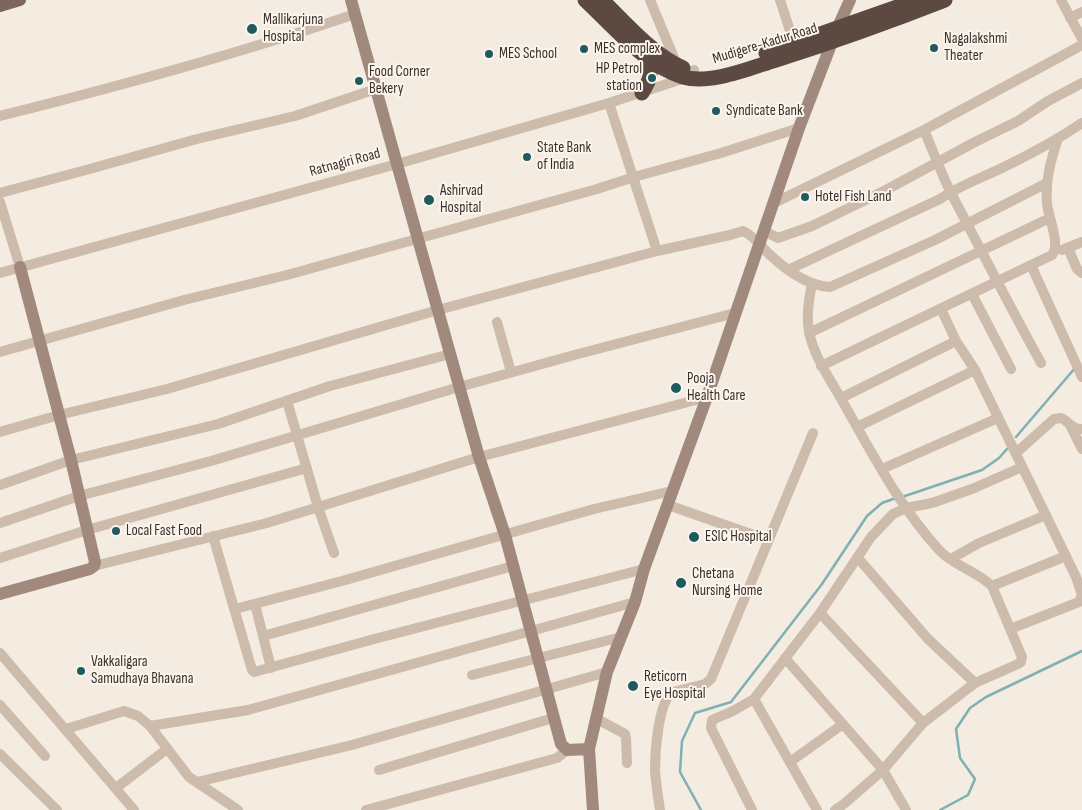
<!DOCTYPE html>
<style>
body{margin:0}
canvas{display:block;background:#f4ebe1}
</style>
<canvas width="1082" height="810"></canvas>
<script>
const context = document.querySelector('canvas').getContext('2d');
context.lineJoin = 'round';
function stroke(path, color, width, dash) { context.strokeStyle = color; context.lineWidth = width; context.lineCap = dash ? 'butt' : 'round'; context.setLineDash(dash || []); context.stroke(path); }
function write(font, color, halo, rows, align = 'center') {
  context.font = font + ' "Sofia Sans Condensed",sans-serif'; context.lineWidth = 4; context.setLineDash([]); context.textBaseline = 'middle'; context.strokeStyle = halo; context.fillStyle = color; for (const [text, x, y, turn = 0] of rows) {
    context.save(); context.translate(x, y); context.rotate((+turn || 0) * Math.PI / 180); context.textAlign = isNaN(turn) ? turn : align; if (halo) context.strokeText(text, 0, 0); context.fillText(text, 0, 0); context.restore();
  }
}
const stream = new Path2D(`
 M1016,437l59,-69
 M902,497l80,-27 17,-12 8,-9
 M701,810l-21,-38 2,-31 13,-28 36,-11 91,-118 45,-68 15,-13 14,-5
 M940,810l28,-15 7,-16 -15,-21 -4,-29 14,-21 16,-11 96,-46`);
const street = new Path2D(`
 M650,0l27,65
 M780,0l14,43
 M1061,0l21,39
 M1070,18l12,-6
 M609,103l48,148
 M0,116c120,-30 238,-62 355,-102
 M924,130c9,21 17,43 27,63 30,57 59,114 90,170
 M0,193l86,-23 111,-31 98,-23 81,-27
 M0,202l20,65
 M774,203l150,-73 158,-85
 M764,231l14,7 34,-12 72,-35 91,-49 43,-21 30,-20 34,-18
 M1068,248l9,21 5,4
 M1062,250l20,-8
 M1031,265l51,112
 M790,269l150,-70c19,-13 41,-21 62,-31 27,-13 55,-28 80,-45
 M0,273l397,-109 212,-61 76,-25 9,-8
 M812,283c-3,17 -6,32 -3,49 5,24 19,44 31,65 30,52 58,108 99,153 13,15 38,21 53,36l30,71 -1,5 -3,2 -43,19 -52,40 -40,47 -38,33 -10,7
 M972,294l39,75
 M941,309l15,32 19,29 101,207 6,18 -3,7 -69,27
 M497,322l14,50
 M809,333l241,-115
 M0,352l184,-52 103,-25 310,-86 37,-12 87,-24 78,-25
 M821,366l231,-111c9,-11 -4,-38 -5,-52 -2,-23 4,-43 11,-65
 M841,398l115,-57
 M287,401l31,106 16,46
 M1070,425l12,24
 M857,427l118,-57
 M0,432l59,-17 108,-26 271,-79 219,-59 73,-16 13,-4c11,5 17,14 26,23 16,15 39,32 61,33l105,-47 112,-57
 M1016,453l38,-34 7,-1c8,3 12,13 21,11
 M882,469l116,-51
 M0,485l71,-25 147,-36 112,-38 120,-32
 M668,505l100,35
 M0,523l79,-27 132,-35 248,-74 119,-33 157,-41
 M213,536l39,134 2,2 124,-34 266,-69
 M0,558l87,-28 220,-62
 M858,558l70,81 47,44
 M951,559l28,-16 67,-28
 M94,566l173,-43 212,-66 228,-60
 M992,586l74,-30
 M255,604l16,64
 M235,609l107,-28 252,-72 78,-18
 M820,613l103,110
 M263,636l250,-70
 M0,653l134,157
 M785,658l98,112 23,40
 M472,675l149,-38
 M754,699l63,111
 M0,705l45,51
 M597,719l28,15 1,4 1,25
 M150,726l39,51 49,33
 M66,729l58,-18 14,5 12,10 98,-16 387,-108
 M0,754l57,56
 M790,762l53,-38
 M379,770l174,-52
 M197,782l155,-37 255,-73
 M116,788l51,-39
 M366,810l191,-52 10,-8
 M660,810c-2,-13 -4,-26 -5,-39 0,-18 3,-70 18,-79l32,-8 6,-5 102,-246
 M752,810l-41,-82 1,-8 21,-9 21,-12 66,-86 51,-76 22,-23 13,-6 26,-5 40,-14 50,-22`);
const secondary = new Path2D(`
 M351,0l128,457 26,78 56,209 6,6 22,-1
 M0,594l90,-25 4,-3 1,-4 -24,-102 -51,-193
 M593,810l-4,-61 18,-77 28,-70 9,-33 63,-172 92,-269 38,-99 13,-29`);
const primary = new Path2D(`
 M0,6l20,-6`);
const highway = new Path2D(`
 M585,0c28,26 61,66 98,77 27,8 67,-9 93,-17 57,-18 113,-38 169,-60
 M602,0c23,22 51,55 81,68
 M766,53l151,-53
 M642,93c9,-15 11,-19 4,-36`);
const markers = [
 [252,29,6,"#1f5a5e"],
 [934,48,5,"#1f5a5e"],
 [584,49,5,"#1f5a5e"],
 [489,54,5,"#1f5a5e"],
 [652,78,5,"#1f5a5e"],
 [359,81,5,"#1f5a5e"],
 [716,111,5,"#1f5a5e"],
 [527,157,5,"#1f5a5e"],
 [805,197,5,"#1f5a5e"],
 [429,200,6,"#1f5a5e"],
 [676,388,6,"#1f5a5e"],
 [116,531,5,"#1f5a5e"],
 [694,537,6,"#1f5a5e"],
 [681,583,6,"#1f5a5e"],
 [81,671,5,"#1f5a5e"],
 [633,686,6,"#1f5a5e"]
];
const poiNames = [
 ["Mallikarjuna",263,20],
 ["Hospital",263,37],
 ["Nagalakshmi",944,39],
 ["Theater",944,56],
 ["MES complex",594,49],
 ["MES School",499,54],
 ["HP Petrol",642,69,"right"],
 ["station",642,86,"right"],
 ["Food Corner",369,72],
 ["Bekery",369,89],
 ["Syndicate Bank",726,111],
 ["State Bank",537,148],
 ["of India",537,165],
 ["Ashirvad",440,191],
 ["Hospital",440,208],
 ["Hotel Fish Land",815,197],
 ["Pooja",687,379],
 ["Health Care",687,396],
 ["Local Fast Food",126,531],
 ["ESIC Hospital",705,537],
 ["Chetana",692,574],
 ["Nursing Home",692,591],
 ["Vakkaligara",91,662],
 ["Samudhaya Bhavana",91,679],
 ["Reticorn",644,677],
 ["Eye Hospital",644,694]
];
const streetNames = [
 ["Mudigere-Kadur Road",765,44,-17],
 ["Ratnagiri Road",345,163,-15]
];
stroke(stream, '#7fb0b2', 2.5);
stroke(street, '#cdbbac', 10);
stroke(secondary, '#a18a7d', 12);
stroke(primary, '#7d675c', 12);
stroke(highway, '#5c4a42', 15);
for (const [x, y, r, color] of markers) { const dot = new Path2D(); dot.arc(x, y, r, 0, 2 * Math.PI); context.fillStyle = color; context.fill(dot); stroke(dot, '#fbf5ee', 2); }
write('15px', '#3b302b', '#fbf5ee', poiNames, 'left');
write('15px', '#3b302b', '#fbf5ee', streetNames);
</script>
